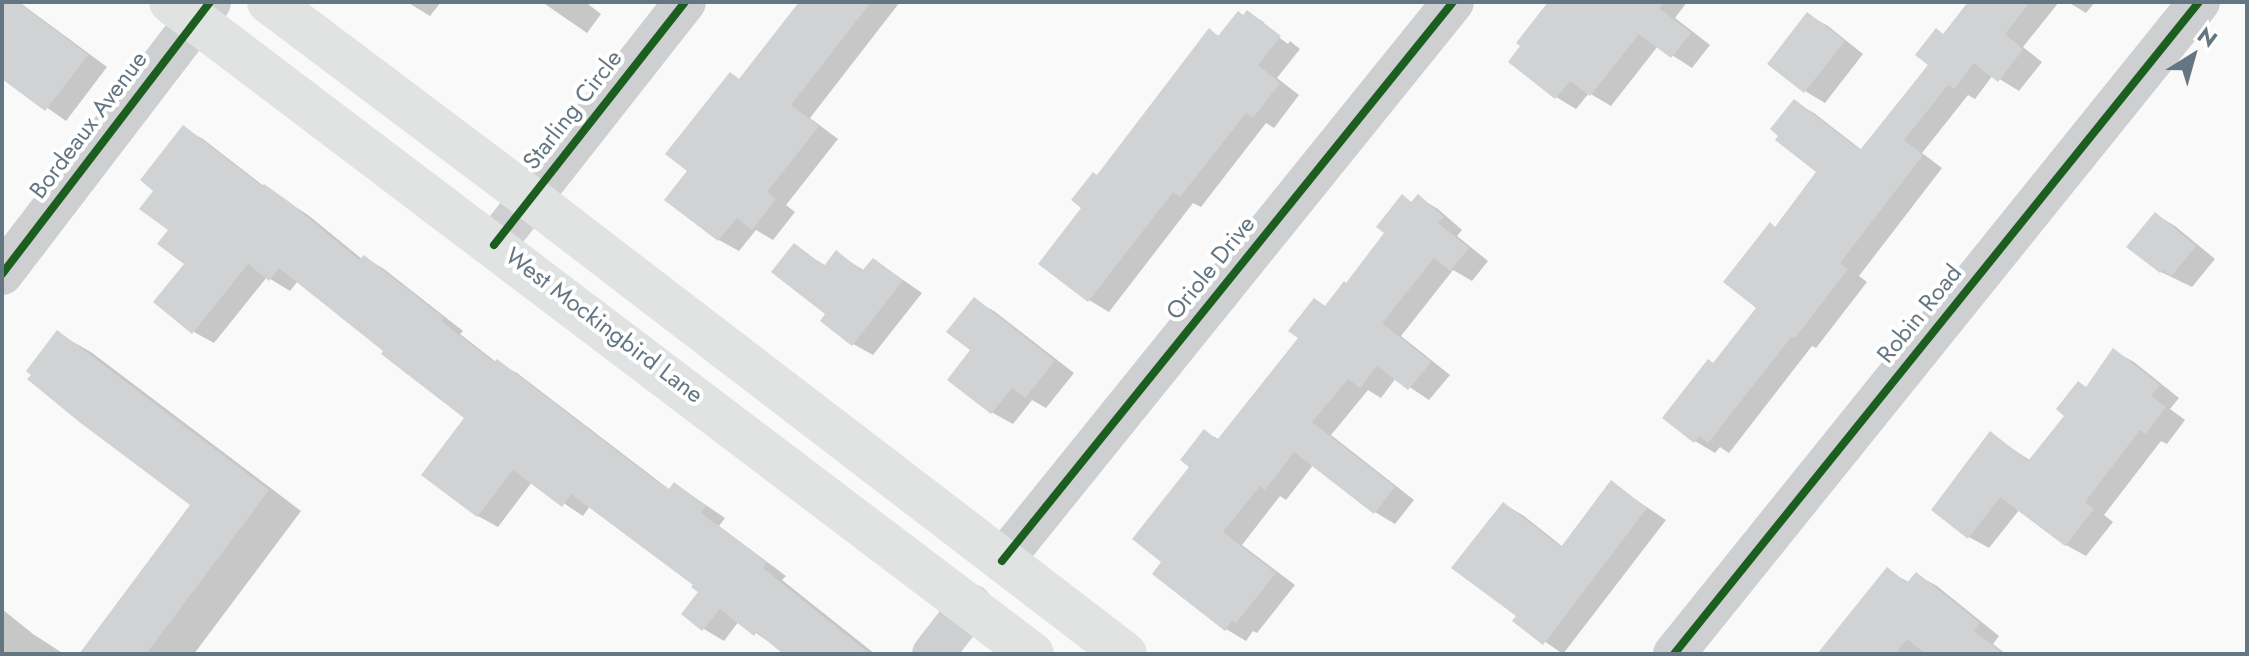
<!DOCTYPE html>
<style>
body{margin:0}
#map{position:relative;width:2249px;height:656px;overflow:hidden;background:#f9f9f9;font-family:Jost,sans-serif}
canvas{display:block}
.frame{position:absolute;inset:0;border:4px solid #657683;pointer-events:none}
.north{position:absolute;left:2153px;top:16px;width:80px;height:80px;-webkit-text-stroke:6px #fff;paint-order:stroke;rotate:37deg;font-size:22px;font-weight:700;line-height:32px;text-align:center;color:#657683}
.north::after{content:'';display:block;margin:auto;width:28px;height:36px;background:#657683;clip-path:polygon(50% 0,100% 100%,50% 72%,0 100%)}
</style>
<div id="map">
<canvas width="2249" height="656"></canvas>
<div class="frame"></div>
<div class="north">N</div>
</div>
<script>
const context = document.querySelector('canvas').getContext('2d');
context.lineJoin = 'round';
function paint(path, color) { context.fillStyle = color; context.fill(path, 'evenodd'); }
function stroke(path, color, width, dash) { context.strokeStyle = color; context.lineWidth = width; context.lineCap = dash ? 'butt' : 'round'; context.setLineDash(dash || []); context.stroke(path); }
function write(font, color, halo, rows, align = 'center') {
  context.font = font + ' Jost,sans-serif'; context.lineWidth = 8; context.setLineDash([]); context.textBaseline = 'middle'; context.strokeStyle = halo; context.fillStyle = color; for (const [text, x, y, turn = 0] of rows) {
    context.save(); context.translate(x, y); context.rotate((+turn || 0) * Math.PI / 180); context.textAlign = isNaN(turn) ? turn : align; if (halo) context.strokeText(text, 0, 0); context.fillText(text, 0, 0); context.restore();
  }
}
const shadow = new Path2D(`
 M2,2h17l88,65 -41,54 -64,-45z
 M407,2h34l-11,14z
 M542,2h48l-2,2 13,10 -14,19z
 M797,2h103l-90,116 28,21 -52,66 9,7 -22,28 -17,-10 -17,21 -20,-11 -52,-41 23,-28 51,-91 58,-75z
 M1571,2h116l-12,16 35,27 -18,23 -34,-22 -47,60 -22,-13 -13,16 -20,-12 -46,-36z
 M1970,2h89l-36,45 19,15 -23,29 -26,-16 -18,24 -7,-4 -46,58 20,15 -83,108 8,6 -51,66 -4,-2 -83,107 -9,-6 -5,6 -20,-12 -30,-23 49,-53 45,-57 18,-80 42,-56 -25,-70 20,11 49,38 68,-86 13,-30z
 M2068,2h27l-9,11z
 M1247,12l17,10v4l24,18 2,-3 10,8 -23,29 22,17 -25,33 -8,-5 -65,84 -8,-4 -84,109 -20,-12 -5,-92 14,-31 111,-147 11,7z
 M1808,15l20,11 35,28 -38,49 -20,-12z
 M183,128l20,11 62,48 43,28 54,44 2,-2 20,12 79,62 -3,3 36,28 21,11 153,117 5,-6 50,34 -6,8 67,50 -4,4 93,74h-89l-47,-33 -15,20 -20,-12 -3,-38 -5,-6 -106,-79 -7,10 -51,-34 -34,45 -20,-11 -11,-98 -169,-137 -8,10 -23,-14 -53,66 -20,-11 -7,-68 -31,-73z
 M1418,197l20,12 24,21 -5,6 31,25 -16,20 -19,-11 -52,66 49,39 -21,25 -33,-22 -15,20 -13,-8 -37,45 83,65 -19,24 -20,-12 -61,-48 -28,36 -6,-4 -38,49 53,40 -38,48 -4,-2 -7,10 -20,-12 -62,-68 41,-129 15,8 81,-102 14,-38 12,7z
 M2155,214l20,12 40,33 -23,28 -31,-15z
 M794,246l32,20 10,-13 29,18 9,-11 48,33 -49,62 -20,-11 -26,-30z
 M974,300l20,11 80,62 -28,35 -14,-8 -19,24 -20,-11 -43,-33 23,-30z
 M57,333l34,19 210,159 -107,143h-113l112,-150z
 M2114,351l20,11 45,36 -9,11 15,11 -18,24 -6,-3 -57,74 9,7 -27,34 -20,-11 -46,-36 -31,39 -20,-11 21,-103 41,27 57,-72z
 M1611,483l55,37 -103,134 -48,-33 3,-5 -14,-112 20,12 39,31z
 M1887,570l23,13 7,-8 20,11 62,50 -6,8 13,10h-77l-3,-3 -2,3h-104z
 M2,609l31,25 31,20h-62z`);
const building = new Path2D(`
 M2,2h16l70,53 -43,56 -43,-32z
 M799,2h72l-80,103 28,21 -52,66 9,7 -24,31 -15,-12 -19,23 -54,-41 23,-29 -22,-17 65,-82 9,7z
 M1548,2h116l-5,6 32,25 -20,25 -32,-24 -49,62 -20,-15 -15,18 -47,-37 12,-16 -4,-3z
 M1968,2h62l-25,32 18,15 -25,33 -24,-19 -20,26 -6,-4 -44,55 19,15 -83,108 8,6 -53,69 -3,-2 -84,107 -9,-7 -5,7 -32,-25 46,-59 5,4 43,-55 -33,-26 47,-60 5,5 41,-55 -41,-32 3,-4 -8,-7 24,-30 66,51 68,-85 -13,-10 21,-27 7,6z
 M1247,10l34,26 -23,29 22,18 -27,35 -7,-5 -66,84 -7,-5 -85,110 -50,-38 43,-56 -10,-8 22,-28 4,3 112,-147 9,8 20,-25 5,4z
 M1807,12l38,29 -41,52 -37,-29z
 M183,125l79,61 2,-2 24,17 71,59 5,-5 80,63 -3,3 53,41 3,-3 155,119 17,11 5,-7 32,24 -5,7 66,50 -4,5 107,86h-87l-26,-22 -3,4 -34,-27 -18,22 -21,-17 17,-22 -7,-5 2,-2 -122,-91 -9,13 -49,-37 -36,47 -56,-42 43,-57 -83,-64 2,-3 -104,-83 -10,13 -21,-17 -56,70 -39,-32 31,-38 -27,-20 11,-14 -29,-21 14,-18 -13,-11z
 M1402,194l9,8 7,-8 26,23 -6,6 31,25 -19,23 -16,-13 -52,65 49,39 -23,28 -31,-24 -17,22 -12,-9 -36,43 83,65 -21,27 -80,-62 -29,38 -5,-4 -37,46 53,41 -40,50 -4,-2 -7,10 -73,-57 9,-12 -29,-23 57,-72 -9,-7 24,-31 13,11 81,-102 -10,-7 26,-33 11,8 19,-25 2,2 38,-50 -8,-6z
 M2155,212l41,34 -25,31 -8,-7 -3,3 -34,-26z
 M794,243l30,23 12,-16 26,21 11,-13 30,22 -51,66 -32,-25 5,-7 -54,-42z
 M974,297l81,64 -30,37 -13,-10 -21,26 -44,-34 23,-30 -24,-18z
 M57,330l212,160 -123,164h-67l111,-149 -112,-84 -51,-42 4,-4 -5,-4z
 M2113,348l47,37 -9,11 15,11 -20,27 -6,-4 -55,72 9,7 -29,37 -65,-49 -32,42 -37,-29 59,-79 38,30 36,-45 -8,-7 22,-28 8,6z
 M1611,480l36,28 -104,137 -31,-24 4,-5 -65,-48 52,-66 58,45z
 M1887,567l20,16 9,-11 64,51 -6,8 30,23h-78l-19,-15 -12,15h-78z`);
const street = new Path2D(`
 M494,245l191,-243
 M2,274l208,-272
 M1002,561l451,-559
 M933,654l38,-49
 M1674,654l525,-652`);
const secondary = new Path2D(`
 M171,2l861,652
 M269,2l261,196 595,456`);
const cycleway = new Path2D(`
 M494,245l191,-243
 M2,274l208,-272
 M1002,561l451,-559
 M1674,654l525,-652`);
const streetNames = [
 ["Starling Circle",574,111,-52],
 ["Bordeaux Avenue",90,126,-53],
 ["Oriole Drive",1212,269,-51],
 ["Robin Road",1921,315,-51],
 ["West Mockingbird Lane",603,327,37]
];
paint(shadow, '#0003');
paint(building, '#d0d2d3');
stroke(street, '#cecfd0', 42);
stroke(secondary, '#e1e2e2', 44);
stroke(cycleway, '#1b5e20', 8);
write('24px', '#657683', '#fff', streetNames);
</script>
